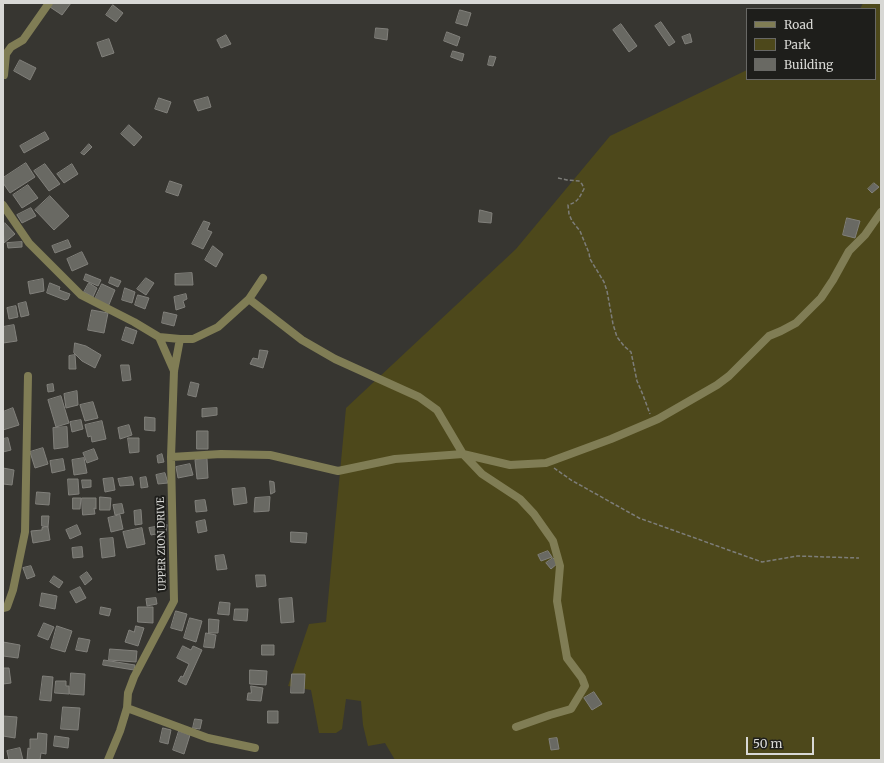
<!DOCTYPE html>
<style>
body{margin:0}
#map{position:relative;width:884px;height:763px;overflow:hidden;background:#373631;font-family:Merriweather,serif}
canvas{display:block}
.frame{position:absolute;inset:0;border:4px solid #d8d8d5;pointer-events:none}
.legend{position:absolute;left:746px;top:8px;width:130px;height:72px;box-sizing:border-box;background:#1e1e1b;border:1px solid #686865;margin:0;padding:5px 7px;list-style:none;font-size:12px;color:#d8d8d5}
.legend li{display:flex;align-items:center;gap:8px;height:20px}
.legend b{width:20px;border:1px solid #686865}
.scale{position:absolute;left:746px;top:737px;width:68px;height:18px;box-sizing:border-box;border:2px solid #d8d8d5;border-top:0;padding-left:5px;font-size:12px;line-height:14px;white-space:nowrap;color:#d8d8d5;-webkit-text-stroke:3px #1e1e1b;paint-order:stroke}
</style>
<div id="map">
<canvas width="884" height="763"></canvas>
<div class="frame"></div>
<ul class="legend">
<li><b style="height:5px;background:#807d55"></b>Road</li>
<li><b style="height:11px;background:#4d481b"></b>Park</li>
<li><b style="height:11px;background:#696963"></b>Building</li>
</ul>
<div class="scale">50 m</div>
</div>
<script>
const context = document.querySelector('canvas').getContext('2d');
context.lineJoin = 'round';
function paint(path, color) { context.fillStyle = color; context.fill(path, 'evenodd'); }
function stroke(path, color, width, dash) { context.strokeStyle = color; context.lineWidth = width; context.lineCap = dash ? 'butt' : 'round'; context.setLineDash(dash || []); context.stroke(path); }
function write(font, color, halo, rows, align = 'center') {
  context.font = font + ' Merriweather,serif'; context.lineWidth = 4; context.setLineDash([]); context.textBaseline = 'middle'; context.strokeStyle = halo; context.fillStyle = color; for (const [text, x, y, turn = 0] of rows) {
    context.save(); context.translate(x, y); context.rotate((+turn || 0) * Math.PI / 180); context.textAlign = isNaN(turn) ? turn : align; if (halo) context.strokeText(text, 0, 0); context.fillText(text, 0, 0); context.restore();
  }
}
const green = new Path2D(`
 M863,3h18v757h-486l-10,-17 -17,3 -5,-21 -2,-24 -15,-2 -4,30 -6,4h-17l-8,-43 -23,-4 21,-62 17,-2 20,-214 170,-159 94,-113 137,-66v9h128v-70h-15z`);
const building = new Path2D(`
 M53,3h18l-9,12 -12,-8z
 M113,5l10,8 -7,9 -10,-7z
 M460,10l11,3 -4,13 -11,-3z
 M661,22l14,20 -6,4 -14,-20z
 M621,24l16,22 -8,6 -16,-22z
 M376,28l12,1 -1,11 -12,-2z
 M447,32l13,5 -3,9 -13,-5z
 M690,34l2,8 -7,2 -3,-7z
 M226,35l5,9 -10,4 -4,-8z
 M109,39l5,14 -12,4 -5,-14z
 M453,51l11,3 -2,7 -11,-4z
 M490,56l6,1 -3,9 -5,-1z
 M20,60l16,8 -6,12 -16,-9z
 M208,97l3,10 -13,4 -4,-10z
 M159,98l12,4 -4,11 -12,-4z
 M129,125l13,12 -8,9 -13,-12z
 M45,132l4,7 -25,14 -4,-7z
 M89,144l3,3 -8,8 -3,-2z
 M26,163l9,14 -25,16 -7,-10v-5z
 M45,164l15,20 -11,7 -15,-20z
 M72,164l6,10 -14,9 -7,-9z
 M170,181l12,4 -4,11 -12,-4z
 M874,183l5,4 -7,6 -4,-4z
 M28,185l10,13 -16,10 -9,-13z
 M50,196l19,20 -15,14 -19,-20z
 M31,208l5,8 -14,7 -5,-8z
 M480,210l12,3 -1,10 -12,-1z
 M847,218l13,3 -5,17 -12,-3z
 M204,221l6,2 -3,7 5,2 -9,17 -11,-5z
 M5,223l10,11 -11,9 -1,-18z
 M68,240l3,7 -16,6 -3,-7z
 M22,242v5l-14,1 -1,-5z
 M213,246l10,8 -7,13 -11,-7z
 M82,252l6,12 -16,7 -5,-12z
 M192,273l1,12h-18v-11z
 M86,274l15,6 -3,6 -14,-6z
 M111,277l10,4 -3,6 -9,-4z
 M146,278l8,5 -8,12 -9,-6z
 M43,279l1,12 -14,3 -2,-12z
 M50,283l10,4 -1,3 11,4 -2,5 -3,1 -18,-7z
 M89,283l8,5 -4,9 -9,-5z
 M102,284l13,6 -7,17 -14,-6z
 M125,288l10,4 -3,11 -10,-3z
 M186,294l1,5 -4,2 2,6 -9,3 -2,-13z
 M138,295l11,3 -4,11 -10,-4z
 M26,302l3,13 -8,2 -3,-13z
 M16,306l2,11 -9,2 -2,-11z
 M92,310l16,3 -4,20 -16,-3z
 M164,312l13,3 -3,11 -12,-3z
 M14,325l3,16 -14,2v-16z
 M126,327l11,4 -4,13 -11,-4z
 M75,343l11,3 15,9 -6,13 -13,-7 -8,-8z
 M260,350l8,1 -5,17 -13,-4 3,-6 5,1z
 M75,355l1,14h-7v-13z
 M121,365h8l2,15 -8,1z
 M191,382l8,2 -3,13 -8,-2z
 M53,384l1,7 -6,1 -1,-7z
 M77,391l1,14 -12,3 -2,-14z
 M61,396l8,27 -13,4 -8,-27z
 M93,402l5,16 -13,3 -5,-16z
 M13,408l6,17 -16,5v-18z
 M217,408v7l-15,2v-8z
 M145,417l10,1v13l-10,-1z
 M81,420l2,9 -11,3 -2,-10z
 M102,421l4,18 -14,3 -1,-6 -3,1 -3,-12z
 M129,425l3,10 -12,4 -2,-11z
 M67,427l1,20 -14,2 -1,-21z
 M197,431h11v18h-11z
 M8,438l3,12 -8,2v-13z
 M128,438h11v14l-9,1z
 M43,448l5,16 -13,4 -5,-16z
 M94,449l4,10 -11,4 -4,-10z
 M162,454l2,8 -6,1 -1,-7z
 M84,458l3,15 -13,2 -2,-15z
 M63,459l2,11 -13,3 -2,-12z
 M207,459l1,19 -11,1 -2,-19z
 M190,464l3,11 -15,3 -2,-11z
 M3,468l11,2 -2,15 -9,-1z
 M165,473l3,10 -10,1 -2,-9z
 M132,477l2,8 -14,1 -2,-7z
 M146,477l2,10 -7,1 -1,-10z
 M113,478l2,12 -10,2 -2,-13z
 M68,479h10l1,15 -10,1z
 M82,480h9v7l-8,1z
 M270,481l4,1 1,10 -4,2z
 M245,488l2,15 -13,2 -2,-16z
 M37,492l13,1 -1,12 -13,-1z
 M100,497l11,1 -1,12h-10z
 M270,497l-1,14 -15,1 1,-14z
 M73,498h8l-1,11h-7z
 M82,498h14v11l-2,-1 1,6 -12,1z
 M205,500l2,11 -11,1 -1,-11z
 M122,504l2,9 -9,2 -2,-10z
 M141,510l1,14 -7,1 -1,-14z
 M120,515l3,14 -12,3 -3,-14z
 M42,516h7l-1,11 -6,-1z
 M205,520l2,11 -9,2 -2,-11z
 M77,525l4,9 -11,5 -4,-9z
 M167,525l-1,7 -15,3 -2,-7z
 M48,527l2,13 -17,3 -2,-12 11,-1v-2z
 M142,528l3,16 -18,4 -4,-16z
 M291,532l16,1 -1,10 -15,-1z
 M113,538l2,18 -13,2 -2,-19z
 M82,547l1,10 -10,1 -1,-10z
 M548,551l4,6 -11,4 -3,-6z
 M224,555l3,14 -10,1 -2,-14z
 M553,558l5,5 -7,6 -5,-6z
 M31,566l4,10 -8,3 -4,-11z
 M87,572l5,7 -7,6 -5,-8z
 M256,575h9l1,11 -9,1z
 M54,576l9,6 -4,6 -9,-6z
 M80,587l6,11 -10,5 -6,-11z
 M42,593l15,3 -2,13 -15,-3z
 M156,598l1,6 -10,2 -1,-7z
 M292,598l2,24 -13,1 -2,-24z
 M220,602l10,1 -1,12 -11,-1z
 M101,607l10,2 -2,7 -9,-2z
 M138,607h15v16l-15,-1z
 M235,609h13l-1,12 -13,-1z
 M176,611l11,3 -5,17 -11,-3z
 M190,618l12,3 -6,21 -12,-4z
 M209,619l10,1 -1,13h-9z
 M44,623l10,4 -6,13 -10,-4z
 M57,626l15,5 -7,21 -14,-4z
 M136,626l8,2 -6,18 -13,-4 4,-12 5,2z
 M206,633l10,2 -2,13 -10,-1z
 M79,638l11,2 -3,12 -11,-2z
 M3,642l17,3 -2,13 -15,-2z
 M262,645h12v10h-12z
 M183,646l8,4 2,-4 9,4 -16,35 -8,-4 3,-5 2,1 6,-13 -12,-6z
 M110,649l27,2 -1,11 -27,-2z
 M104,660l31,5 -1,5 -31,-5z
 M3,668h6l2,15 -8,1z
 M250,670l17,1 -1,14 -16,-1z
 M71,673l14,1 -1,21 -14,-1z
 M292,674h13l-1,19h-13z
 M43,676l10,1 -2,24 -11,-1z
 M56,681h10v5h3v8l-14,-1z
 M251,686l12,2 -2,13 -14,-1 1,-7h3z
 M594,692l8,12 -10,6 -8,-12z
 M63,707l17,1 -2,22 -17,-1z
 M268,711h10v12h-10z
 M3,716l14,1 -2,21 -12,-2z
 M195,719l7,1 -2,9 -7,-1z
 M163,728l8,2 -3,14 -8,-2z
 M179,731l11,4 -6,19 -11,-4z
 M38,733l9,1 -1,20 -5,-1 -1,7h-13l1,-12 2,1v-10h7z
 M55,736l14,2 -1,10 -14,-2z
 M557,738l2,11 -8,1 -2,-11z
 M20,748l3,12h-14l-2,-9z`);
const path = new Path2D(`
 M558,178l9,2 12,1 3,3 2,5c-5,9 -6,13 -16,16l1,9 3,7 8,10 9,22 1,6 14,23 3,9 6,33 4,13 7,9 7,6 6,29 6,14 7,19
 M554,468l17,12 68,38 123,44 35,-6 62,2`);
const street = new Path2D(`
 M4,75l2,-21 5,-7 12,-7 26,-37
 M3,205l26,38 52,52 53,27 25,15 21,2h13l25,-12 31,-28 14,-21
 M249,299l53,41 33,19 84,38 18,13 26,44 19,20 38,25 14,15 19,27 7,25 -3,35 10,57 15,20 3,8 -14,23 -21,6 -34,12
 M159,337l15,34
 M171,457l50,-3 49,1 68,16 57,-12 68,-5 47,11 36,-2 65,-24 47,-20 59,-34 12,-9 40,-40 12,-5 15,-8 25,-25 12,-18 16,-29 16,-16 16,-23
 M3,608l4,-1 6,-17 12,-58 3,-156
 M127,708l81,30 47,10
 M108,760l12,-29 7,-23 1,-15 6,-16 40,-76 -3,-144 3,-86 6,-32`);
const streetNames = [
 ["UPPER ZION DRIVE",162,544,-91]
];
paint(green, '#4d481b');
paint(building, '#696963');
stroke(building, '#81807b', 1);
stroke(path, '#7d7d79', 1.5, [4, 2]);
stroke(street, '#807d55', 8);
write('10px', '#d8d8d5', '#1e1e1b', streetNames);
</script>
